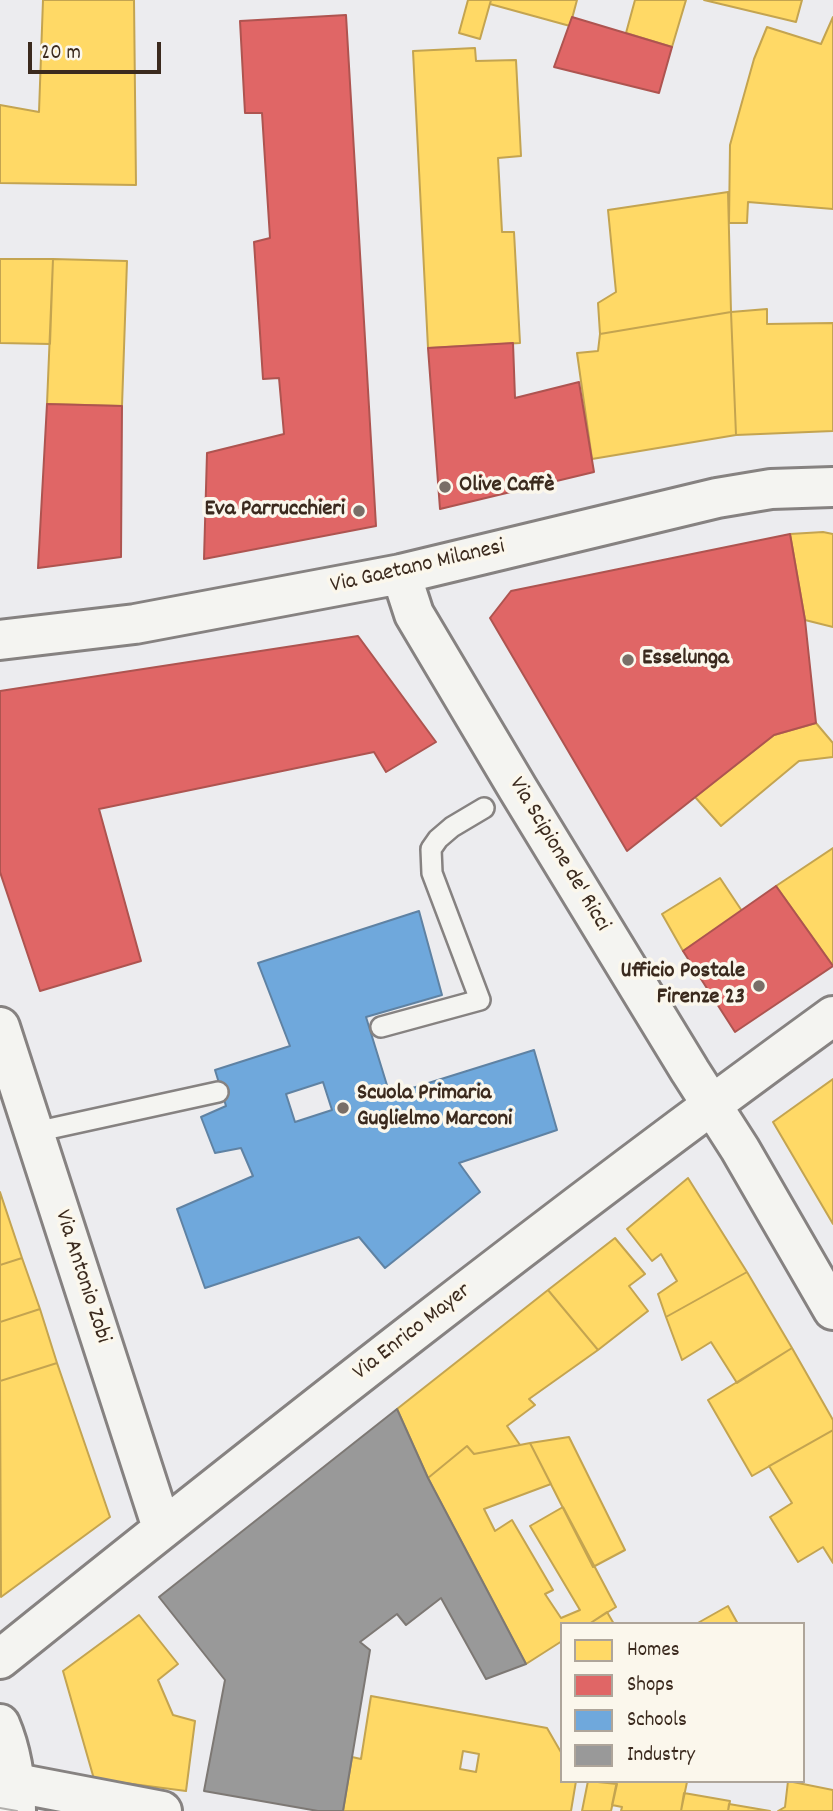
<!DOCTYPE html>
<meta charset="utf-8">
<style>
body{margin:0}
#map{position:relative;width:833px;height:1811px;overflow:hidden;background:#ececef;font-family:Dekko,sans-serif}
canvas{display:block}
.legend{position:absolute;left:560px;top:1622px;width:245px;height:161px;box-sizing:border-box;background:#fbf7ec;border:2px solid #aea59a;margin:0;padding:9px 12px;list-style:none;font-size:21px;color:#3b2a1e}
.legend li{display:flex;align-items:center;gap:14px;height:35px}
.legend b{width:35px;border:2px solid #aea59a}
.scale{position:absolute;left:28px;top:42px;width:133px;height:32px;box-sizing:border-box;border:4px solid #3b2a1e;border-top:0;padding-left:9px;font-size:21px;line-height:24px;white-space:nowrap;color:#3b2a1e;-webkit-text-stroke:5px #fbf7ec;paint-order:stroke}
</style>
<div id="map">
<canvas width="833" height="1811"></canvas>
<ul class="legend">
<li><b style="height:19px;background:#ffd966"></b>Homes</li>
<li><b style="height:19px;background:#e06666"></b>Shops</li>
<li><b style="height:19px;background:#6fa8dc"></b>Schools</li>
<li><b style="height:19px;background:#999"></b>Industry</li>
</ul>
<div class="scale">20 m</div>
</div>
<script>
const context = document.querySelector('canvas').getContext('2d');
context.lineJoin = 'round';
function paint(path, color) { context.fillStyle = color; context.fill(path, 'evenodd'); }
function stroke(path, color, width, dash) { context.strokeStyle = color; context.lineWidth = width; context.lineCap = dash ? 'butt' : 'round'; context.setLineDash(dash || []); context.stroke(path); }
function write(font, color, halo, rows, align = 'center') {
  context.font = font + ' Dekko,sans-serif'; context.lineWidth = 7; context.setLineDash([]); context.textBaseline = 'middle'; context.strokeStyle = halo; context.fillStyle = color; for (const [text, x, y, turn = 0] of rows) {
    context.save(); context.translate(x, y); context.rotate((+turn || 0) * Math.PI / 180); context.textAlign = isNaN(turn) ? turn : align; if (halo) context.strokeText(text, 0, 0); context.fillText(text, 0, 0); context.restore();
  }
}
const homes = new Path2D(`
 M43,0h91l2,185 -136,-2v-78l39,7z
 M468,0h23l-11,39 -21,-6z
 M491,0h86l-7,26 -80,-22z
 M635,0h51l-14,47 -46,-14z
 M704,0h98l-6,22z
 M833,17v192l-85,-7 -1,21h-18l1,-78 24,-86 13,-32 54,17z
 M475,48l1,13 40,-1 5,96 -23,2 4,74h12l6,111 -92,5 -15,-297z
 M728,192l3,120 -131,22 -2,-31 18,-11 -8,-82z
 M0,259h53l-3,85 -50,-1z
 M53,259l74,2 -5,145 -75,-2z
 M767,309v15l66,-1v108l-97,4 -5,-123z
 M731,312l5,123 -144,24 -15,-106 21,-2 2,-17z
 M823,532l10,2v93l-28,-7 -15,-86z
 M816,723l17,20v14l-34,4 -78,65 -26,-29 79,-62z
 M833,848v118l-57,-80z
 M720,878l22,33 -59,40 -21,-37z
 M833,1079v145l-60,-102z
 M688,1178l59,94 -81,45 -8,-23 19,-13 -16,-27 -9,7 -25,-32z
 M0,1192l22,66 -22,7z
 M615,1238l30,36 -16,12 19,25 -50,39 -50,-60z
 M22,1258l18,51 -40,13v-57z
 M747,1272l45,76 -55,35 -26,-41 -29,18 -16,-43z
 M548,1290l50,60 -69,49 6,6 -28,21 13,19 -46,9 -7,-8 -39,32 -31,-69z
 M40,1309l17,54 -57,18v-59z
 M792,1348l41,72v10l-81,46 -44,-76z
 M57,1363l53,154 -109,80 -1,-216z
 M833,1430v133l-10,-16 -25,15 -28,-45 22,-14 -23,-37z
 M569,1437l56,113 -32,17 -63,-124z
 M530,1443l21,41 -67,25 11,22 17,-11 41,70 -8,4 16,24 19,-8 -50,-84 33,-19 53,100 -27,17h-27v17l-36,23 -98,-186 39,-32 7,8z
 M728,1606l10,18h-42z
 M607,1612l7,12h-25z
 M139,1615l39,49 -20,16 15,35 22,6 -9,70 -92,-12 -31,-108z
 M371,1696l176,32 15,26v27h14l-5,30h-228l9,-54 9,2zM463,1751l16,3 -3,18 -16,-3z
 M588,1781l29,3 -6,27h-29z
 M617,1781l70,1 -6,29h-60l1,-4 -10,-2z
 M788,1781l45,9v21h-55l7,-4z
 M684,1793l46,8 -2,10h-47z
 M729,1804l41,7h-42z`);
const shops = new Path2D(`
 M346,15l30,511 -172,33 3,-106 77,-19 -5,-56 -16,1 -9,-137 16,-4 -8,-125h-17l-5,-92z
 M572,17l100,30 -13,46 -105,-26z
 M513,343l2,55 64,-16 15,90 -154,37 -12,-161z
 M47,404l75,2 -1,151 -83,11z
 M790,534l15,86 11,103 -42,12 -147,116 -137,-233 21,-27z
 M358,636l78,106 -50,30 -12,-20 -275,57 42,152 -101,30 -40,-119v-181z
 M776,886l57,80 -98,66 -52,-81z`);
const schools = new Path2D(`
 M419,911l23,84 -76,22 24,78 144,-45 23,80 -98,33 21,29 -95,76 -26,-31 -154,51 -28,-79 76,-33 -12,-28 -26,5 -14,-36 25,-11 -11,-36 75,-24 -32,-83zM323,1082l9,28 -37,12 -9,-28z`);
const industry = new Path2D(`
 M397,1409l31,69 98,186 -40,15 -45,-81 -35,27 -9,-11 -37,28 10,8 -27,161h-25l-114,-20 21,-111 -66,-83z`);
const service = new Path2D(`
 M381,1027l99,-27 -48,-127 -1,-24 7,-10 14,-12 32,-19
 M35,1132l183,-40`);
const minor = new Path2D(`
 M401,574l13,40 104,175 172,282 50,78 93,161
 M0,640l135,-16 266,-50 316,-76 54,-9 62,-2
 M0,1027l162,501
 M0,1659c274,-220 549,-437 833,-643
 M0,1724c12,28 16,57 16,87`);
const tertiary = new Path2D(`
 M0,1780l162,31`);
const tram = new Path2D(`
 M0,1808l17,3`);
const markers = [
 [445,487,7,"#796e67"],
 [359,511,7,"#796e67"],
 [628,660,7,"#796e67"],
 [759,986,7,"#796e67"],
 [343,1108,7,"#796e67"]
];
const poiNames = [
 ["Olive Caffè",459,487],
 ["Eva Parrucchieri",345,511,"right"],
 ["Esselunga",642,660],
 ["Ufficio Postale",745,973,"right"],
 ["Firenze 23",745,999,"right"],
 ["Scuola Primaria",357,1095],
 ["Guglielmo Marconi",357,1121]
];
const streetNames = [
 ["Via Gaetano Milanesi",418,568,-13],
 ["Via Scipione de' Ricci",558,855,59],
 ["Via Antonio Zobi",81,1277,72],
 ["Via Enrico Mayer",413,1333,-38]
];
paint(homes, '#ffd966');
stroke(homes, '#c4a450', 2);
paint(shops, '#e06666');
stroke(shops, '#ae5450', 2);
paint(schools, '#6fa8dc');
stroke(schools, '#5f82a3', 2);
paint(industry, '#999');
stroke(industry, '#7d7874', 2);
stroke(service, '#868281', 24);
stroke(minor, '#868281', 44);
stroke(tertiary, '#868281', 44);
stroke(service, '#f4f4f1', 19);
stroke(minor, '#f4f4f1', 38);
stroke(tertiary, '#f4f4f1', 38);
stroke(tram, '#b1afac', 2);
for (const [x, y, r, color] of markers) { const dot = new Path2D(); dot.arc(x, y, r, 0, 2 * Math.PI); context.fillStyle = color; context.fill(dot); stroke(dot, '#fbf7ec', 2.5); }
write('bold 23px', '#3b2a1e', '#fbf7ec', poiNames, 'left');
write('23px', '#3b2a1e', '#fbf7ec', streetNames);
</script>
